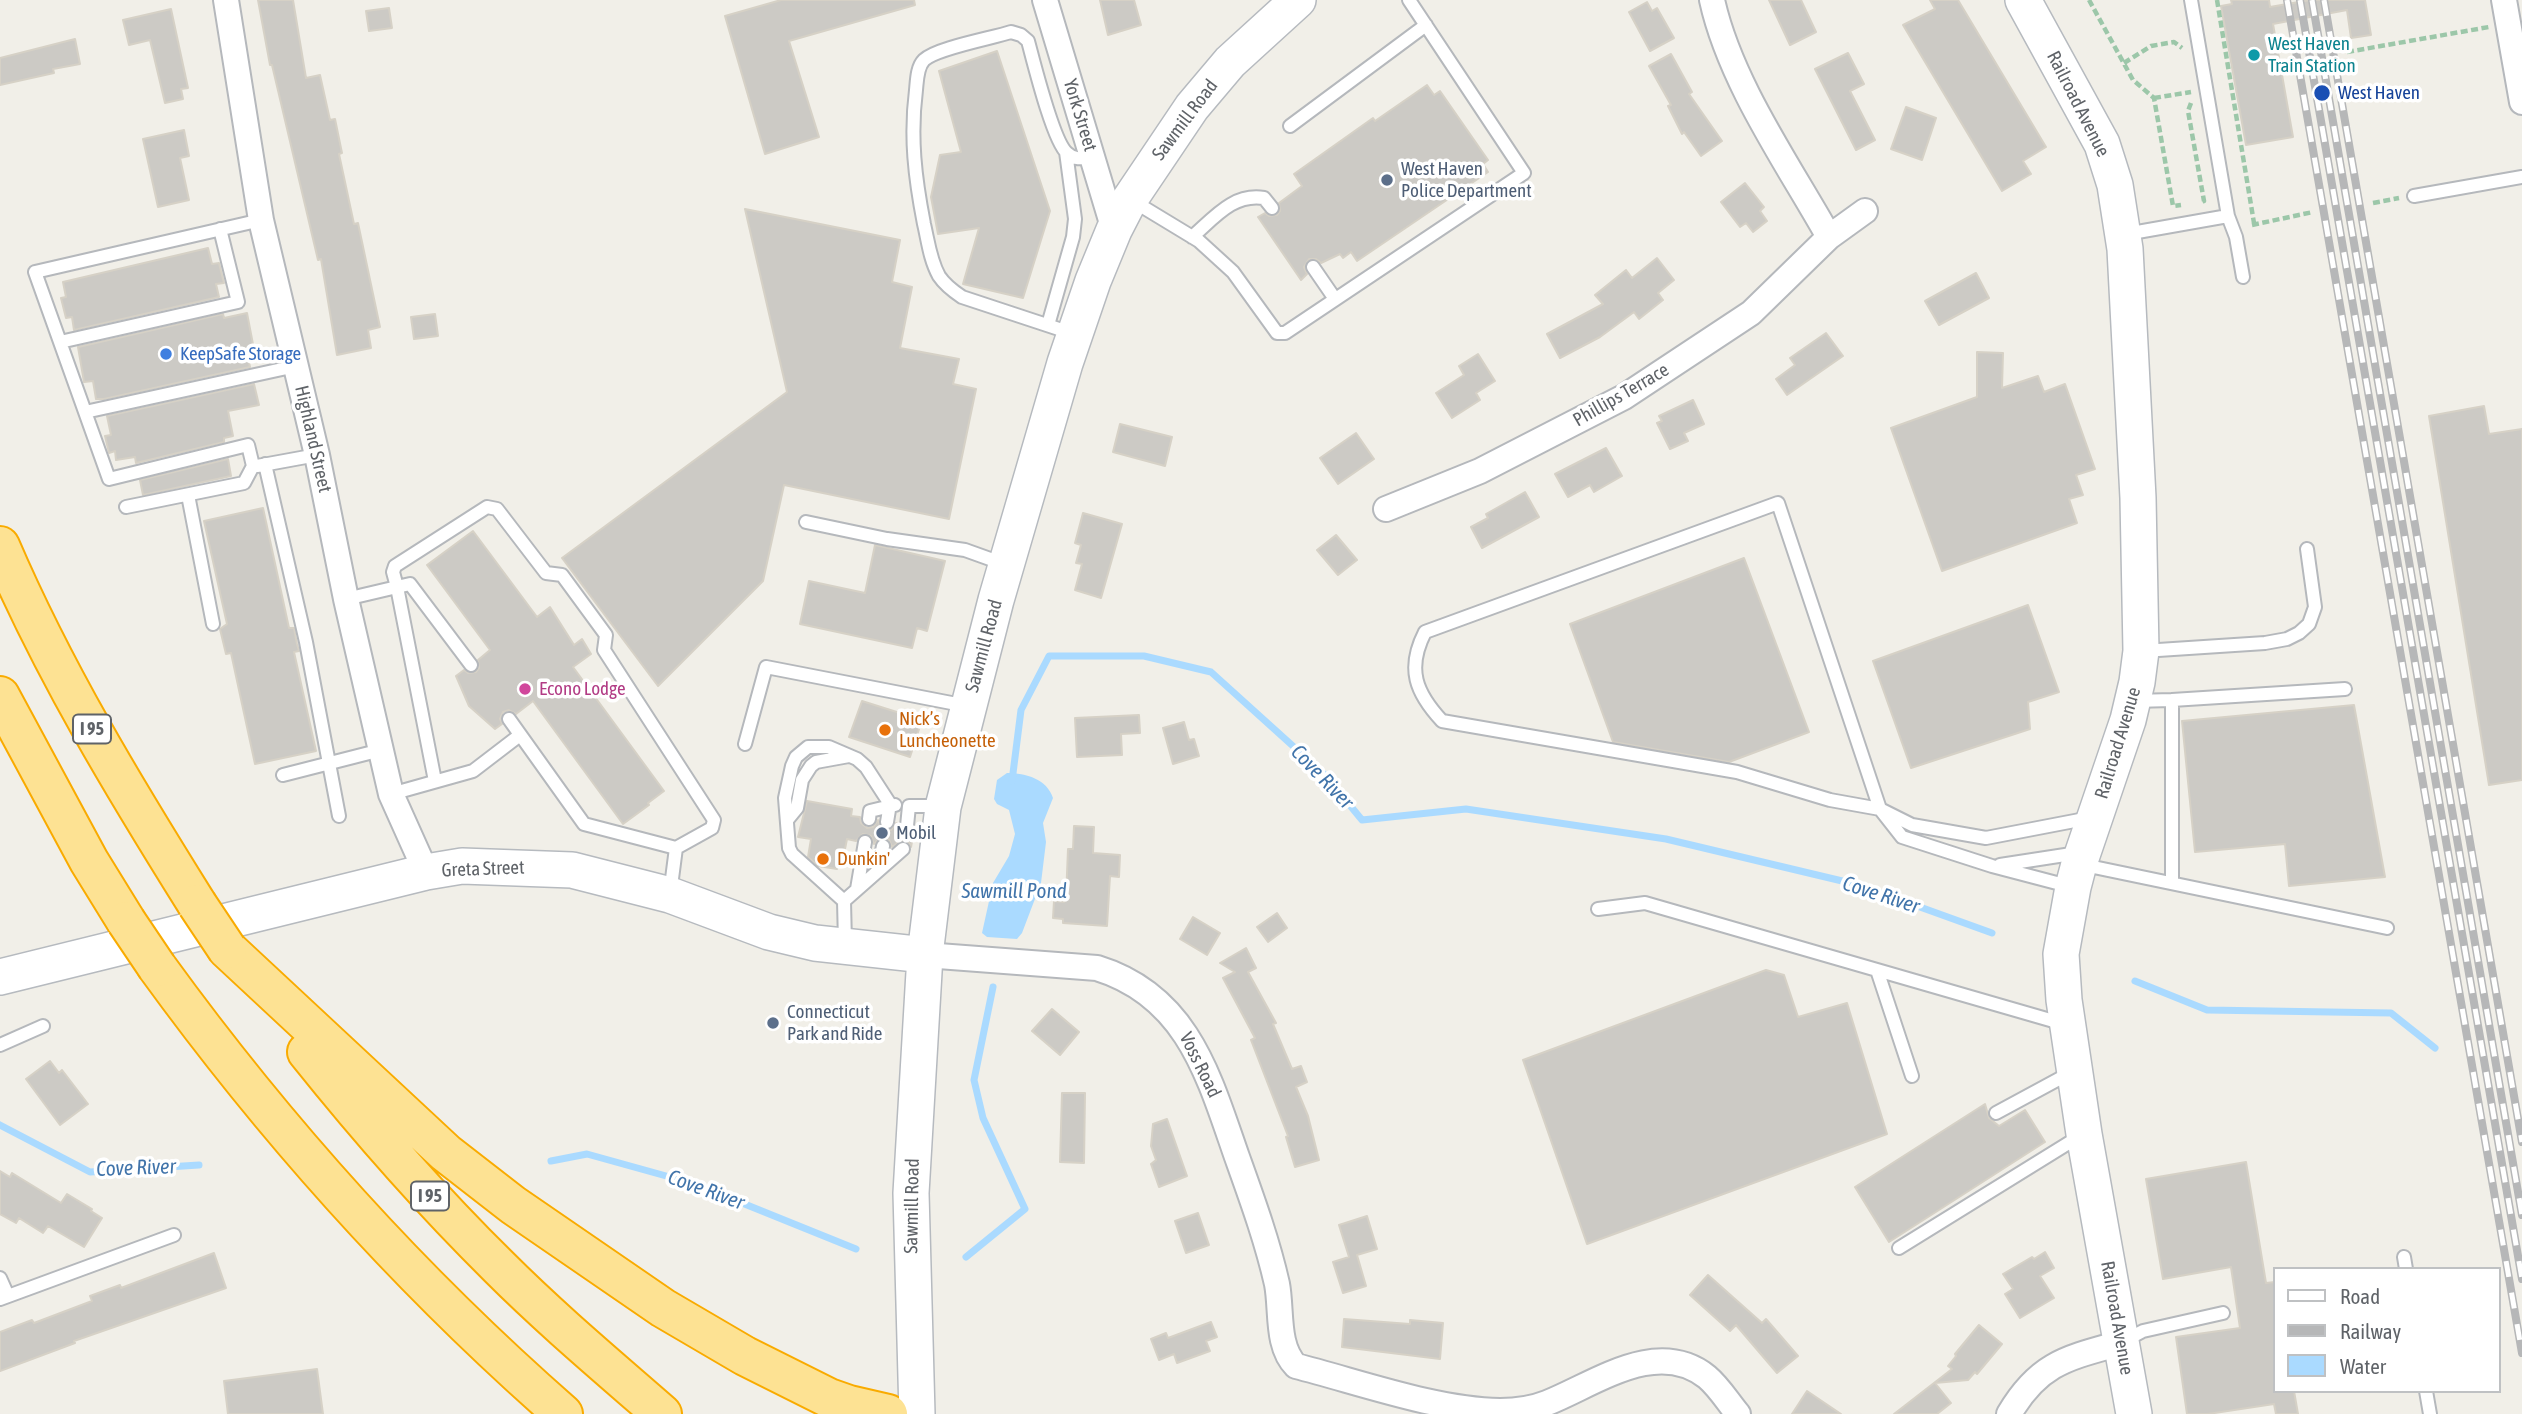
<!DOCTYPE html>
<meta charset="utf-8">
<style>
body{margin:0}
#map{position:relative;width:2522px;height:1414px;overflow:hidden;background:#f1efe8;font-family:"Asap Condensed",sans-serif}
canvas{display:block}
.legend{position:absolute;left:2273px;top:1267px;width:228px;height:126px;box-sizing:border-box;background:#fff;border:2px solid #bfc1c3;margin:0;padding:9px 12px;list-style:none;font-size:21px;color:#5f6368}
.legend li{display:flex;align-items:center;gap:14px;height:35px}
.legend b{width:35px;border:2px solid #bfc1c3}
</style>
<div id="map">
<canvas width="2522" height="1414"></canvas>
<ul class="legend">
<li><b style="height:9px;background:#fff"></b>Road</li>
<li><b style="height:9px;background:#b6b7b8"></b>Railway</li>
<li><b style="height:19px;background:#aadaff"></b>Water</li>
</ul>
</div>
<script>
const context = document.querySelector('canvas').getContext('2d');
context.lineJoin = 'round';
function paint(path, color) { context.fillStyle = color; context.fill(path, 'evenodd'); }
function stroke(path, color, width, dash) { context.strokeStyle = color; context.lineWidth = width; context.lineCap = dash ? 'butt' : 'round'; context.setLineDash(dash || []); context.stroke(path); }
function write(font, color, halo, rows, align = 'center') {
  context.font = font + ' "Asap Condensed",sans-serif'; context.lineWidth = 7; context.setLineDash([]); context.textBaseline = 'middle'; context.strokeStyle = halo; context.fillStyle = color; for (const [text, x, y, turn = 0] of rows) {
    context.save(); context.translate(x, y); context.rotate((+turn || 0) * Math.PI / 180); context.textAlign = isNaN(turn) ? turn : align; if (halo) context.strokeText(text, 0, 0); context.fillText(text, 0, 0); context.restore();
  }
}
const water = new Path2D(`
 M1007,773c19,0 40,6 46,25l-10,25 3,19 -5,41 -19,50 -5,6 -30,-2 -5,-4 11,-50 16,-27 6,-22 -6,-24 -12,-6 -3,-5 3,-19z`);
const stream = new Path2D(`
 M1012,781l9,-71 28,-54h95l67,16 114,103 37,45 104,-11 200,30 193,46 133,48
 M2135,981l72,29 184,3 44,35
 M0,1125l90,47 109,-7
 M551,1161l36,-7 108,30 161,65
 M966,1257l59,-48 -42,-91 -9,-38 19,-93`);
const building = new Path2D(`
 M258,0h35l13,78 14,-3 10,45 5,-1 7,34 -3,1 15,70 4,-1 22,104 -12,3 3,18 -34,7 -16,-96 -3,1 -46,-195h-2z
 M781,0h133l1,5 -126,36 30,96 -54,17 -40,-138z
 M1100,0h34l7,25 -33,10z
 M1769,0h32l15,32 -26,13z
 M1930,0h28l88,147 -23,14 8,13 -29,17 -99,-166 32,-16z
 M2231,0h38l1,7 40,-7h55l6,35 -20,3 -4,-28 -74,14 20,113 -47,8 -25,-139 11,-2z
 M1647,2l5,9 5,-3 17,30 -24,13 -21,-39z
 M389,8l3,20 -23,3 -3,-20z
 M171,9l17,79 -7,1 2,10 -18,4 -15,-63 -21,5 -6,-25z
 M75,39l5,25 -27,5 1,4 -54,12v-27z
 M997,51l53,160 -27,87 -60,-14 16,-56 -41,6 -7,-37 9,-42 21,-3 -22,-81z
 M1848,53l16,31 -14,7 25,49 -19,10 -41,-81z
 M1671,54l21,38 -3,2 33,47 -21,15 -17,-24 -2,2 -14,-28 3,-1 -22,-39z
 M1427,85l7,10 6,-4 48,69 -5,4 5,8 -131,89 -6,-9 -8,6 -3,-4 -19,9 -5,-4h-7l-5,8 3,7 -6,6 -43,-63 7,-4 4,3 8,-1 3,-4 -1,-8 23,-17 -8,-12 79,-56 2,3z
 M1906,107l30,11 -14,42 -31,-11z
 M184,130l5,26 -9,2 9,42 -31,7 -15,-68z
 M1745,183l19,24 -4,4 7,10 -14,11 -7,-9 -6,4 -19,-25z
 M745,209l155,31 -8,42 20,5 -12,61 59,11 -6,25 23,5 -27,130 -165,-34 -21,96 -105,105 -96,-128 225,-166z
 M208,248l4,16 7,-1 5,20 -8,1 3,13 -145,33 -2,-13 -6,1 -5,-20 5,-1 -3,-15z
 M1657,258l17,22 -16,13 5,7 -24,19 -5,-7 -34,25 -40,21 -13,-24 56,-30 -8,-9 31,-25 6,8z
 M1976,273l13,25 -50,27 -14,-24z
 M247,313l9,47 -7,2 1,5 -146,32h-8l-3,-18 -9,1 -6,-35 145,-33 1,4z
 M435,314l3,22 -24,3 -3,-22z
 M1826,333l17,23 -56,39 -11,-16 19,-14 -5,-7z
 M1977,352l26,1 -1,35 36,-12 6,16 21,-8 30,85 -19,6 7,20 -14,4 8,24 -135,48 -51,-143 86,-31z
 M1478,354l17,27 -19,12 4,7 -28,18 -16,-25 28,-18 -5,-9z
 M254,384l5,21 -31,6 5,25 -9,2v4l-88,21 -1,-6 -19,3 -1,-9 -6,2 -4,-17 6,-1 -4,-19z
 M1693,400l11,24 -20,9 4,8 -18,8 -13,-26 5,-2 -3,-5z
 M2484,406l5,28 33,-5v351l-33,5 -60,-369z
 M1120,424l52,13 -7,29 -52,-14z
 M1356,433l18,26 -36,25 -18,-26z
 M1606,448l16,28 -28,16 -4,-7 -22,12 -13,-23z
 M228,459l3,17 -88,19 -3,-15z
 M1525,492l14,25 -57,31 -11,-21 17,-9 -2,-4z
 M263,508l26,120h5l3,16 2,7 -5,1 22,99 -61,13 -24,-111 -5,1 -6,-25 7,-5 -23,-103z
 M1083,513l39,11 -21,74 -26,-8 7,-26 -6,-1 5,-18 -6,-2z
 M473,531l64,86 13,-10 24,38 8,-6 9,15 -18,13 91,124 -16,12 1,2 -26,19 -90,-123 -17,13 -7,-4 -6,2 -3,7 2,5 -7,5 -26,-23 -13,-30 8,-6 4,3 8,-1 3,-4 -1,-8 12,-10 -63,-85z
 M1336,535l21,25 -19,15 -21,-25z
 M875,545l70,16 -18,70 -10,-3 -5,20 -112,-24 9,-43 56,12z
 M1744,558l65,174 -80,30 -116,-20 -43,-118z
 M2028,605l31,87 -31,10 2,27 -119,39 -38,-107z
 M862,701l60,19 -12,37 -61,-20z
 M2354,705l31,172 -96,9 -4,-42 -90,8 -13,-131z
 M1139,715l1,18 -19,1 1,21 -45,2 -2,-39z
 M1184,722l5,18 5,-1 5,17 -26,8 -10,-36z
 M807,801l45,8 -1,7 9,1 1,6 6,5 6,-1 5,-7 3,8 4,2h6l5,-7 2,1 4,9 8,1 4,-3 -3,16 -2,-4 -7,-3 -10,7 -3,-7 -5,-3 -4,1 -6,6 -3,-8 -8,-2 -7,7 -9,-2 -4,20 -4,-1 -2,11 -19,-3 -10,-9 3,-18 -13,-2z
 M1074,826l20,1 -1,26 27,2 -1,22 -9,-1 -3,50 -44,-3v-4l-10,-1 1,-17 10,1 2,-4 2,-49h5z
 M1277,913l10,15 -19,14 -11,-15z
 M1193,917l27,16 -13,22 -27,-16z
 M1246,948l10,20 -8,4 28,51 -3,1 19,45 9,-3 6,16 -11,5 12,29 11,44 -24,7 -9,-30 2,-1 -37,-96 4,-2 -32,-60 12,-6 -15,-9z
 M1766,970l18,5 14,42 49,-14 40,131 -300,110 -64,-184z
 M1052,1009l27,23 -19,23 -28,-24z
 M50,1061l9,12 3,-3 26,34 -28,21 -34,-46z
 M1062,1093h23l-1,70 -24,-1z
 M1985,1104l4,14 10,8 26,-16 20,32 -156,100 -34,-55z
 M1167,1119l20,57 -28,11 -8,-23 5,-4 -5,-14 2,-22z
 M2246,1162l20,121 9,-1v109h19l4,23h-22l-2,-10 -66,10h-21l-11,-77 64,-9 -9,-61 -68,12 -17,-100z
 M0,1171l10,6 2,-4 49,30 6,-9 25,15 -1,2 11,7 -18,29 -36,-21 -5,7 -24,-15 -3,5 -16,-9z
 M1198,1213l11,32 -23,8 -11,-32z
 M1367,1216l10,33 -20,6 9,31 -23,7 -10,-31 16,-5 -10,-32z
 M2045,1252l9,16 -14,8 14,22 -34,20 -15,-24 8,-5 -10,-15 29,-17 2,2z
 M214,1253l12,35 -152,53 1,2 -75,28v-39l32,-12 2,3 58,-22 -2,-5 30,-11 1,3z
 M1708,1275l54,48 4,-4 32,37 -21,17 -41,-48 -6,6 -40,-36z
 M1344,1319l66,5v-4l33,3 -3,36 -98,-12z
 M1211,1322l6,15 -11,4 4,10 -33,12 -3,-9 -15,6 -8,-21 15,-6 2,5z
 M1979,1325l23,19 -25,30 -2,-2 -7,8 -33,3 16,20 -14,11h-43l58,-45 -4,-3 8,-10 -1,-2z
 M317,1369l6,45h-95l-4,-33z
 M1807,1391l34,23h-49z`);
const path = new Path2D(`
 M2089,0l44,80 21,18 19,108 8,-1
 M2217,0l37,223
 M2347,52l142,-25
 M2124,63l27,-17 23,-4 8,6
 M2154,98l37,-6
 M2191,103l-3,8 16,90 -4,1
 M2373,203l26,-5
 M2252,225l61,-13`);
const lane = new Path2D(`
 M2191,0l37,216 8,21 7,40
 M1290,126l136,-101
 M2414,196l108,-19
 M1133,201l66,40 34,31 44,61h8l239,-160 -115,-173
 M2126,234l102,-18
 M1192,237c22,-19 41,-44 72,-39l8,10
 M1313,267l22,32
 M1048,325l25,-88 2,-18 -9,-67
 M1074,334l-112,-37c-9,-6 -17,-12 -23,-21 -9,-16 -11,-35 -15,-52 -9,-46 -14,-87 -8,-134 1,-10 1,-23 8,-30 12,-12 69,-22 87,-28l10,3 7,6c6,22 25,100 39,112 8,8 16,5 25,3
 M60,342l178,-40 -18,-73
 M85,412l211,-46
 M265,464l41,178 33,174
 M257,466l60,-11
 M188,495l25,129
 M126,507l118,-24 9,-17 -5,-21 -139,34 -74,-207 226,-52
 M806,522l81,17 78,11 39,14
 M346,599l51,-12 38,194
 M2143,651l122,-8 22,-4 12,-6 10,-9 6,-17 -8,-58
 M471,665l-61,-81 -13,3 -4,-15 2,-6 92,-59 10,2 49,64 16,2 44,60 -2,15 110,170 -2,8 -36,20 -92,-24 -75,-105
 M2172,700l173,-11
 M2133,701l39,-1v182
 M745,744l21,-77 201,39
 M283,775l98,-25
 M391,794l82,-23 47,-36
 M788,819l9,-11 5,-28 9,-14 5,-4 33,-6
 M869,819l1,-8 25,-6
 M907,826l2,-20h32
 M2079,864l308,64
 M2000,865l78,-12
 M878,870l5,-24
 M2072,887l-80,-21 -90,-29 -22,-28 -102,-306 -353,129c-19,37 -9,61 17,89l295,51 93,28 50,9 32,16 74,13 104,-20
 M857,889l8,-47
 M670,894l6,-46
 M844,901l59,-52
 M1598,909l47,-6 419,121
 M845,943l-1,-42 -52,-47 -3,-6 -4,-50 7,-32 4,-9 12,-10h21l28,12 9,8 24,37 -3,18
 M1877,970l35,106
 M0,1045l43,-19
 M1996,1113l74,-40
 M1899,1248l181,-112
 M2404,1257l2,12
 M0,1278l8,18
 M0,1299l174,-64
 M2124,1341l19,-10 80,-18
 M2426,1391l4,23`);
const street = new Path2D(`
 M226,0l35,220 56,235 29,144 45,195 35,78
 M1045,0l69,230
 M1712,0c18,82 76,164 117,237
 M2504,0l18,102
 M1386,509l94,-38 144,-74 127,-84 78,-76 36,-26
 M925,955l172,13c91,28 112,109 140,189 15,42 30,83 40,127 5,26 -1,62 19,82 63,16 140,44 204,45 16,0 32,-2 47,-8 48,-19 110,-66 160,-26 12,10 21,25 31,37
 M2009,1414c30,-51 58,-56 112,-71`);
const secondary = new Path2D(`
 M2023,0l79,144 13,41 10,64 13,249 3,153 -4,31 -9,38 -49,144 -6,23 -12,67 3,46 20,134 50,280
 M0,977l426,-105 36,-6 110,4 98,25 99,37 46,11 110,12
 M917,1414l-6,-221 14,-238 18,-148 53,-207 69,-237 28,-82 21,-51 16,-31 62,-92 38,-45 68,-62`);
const highway = new Path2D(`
 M0,546c54,126 125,243 197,358
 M0,696l89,165 37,60
 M227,949l219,204 67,52 150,103 82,48 84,42 20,7 39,9
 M157,967c119,164 253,313 406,447
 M307,1052c60,75 123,147 192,215 52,52 108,99 163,147`);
const rail = new Path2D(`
 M2287,0l235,1353
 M2300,0l222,1279
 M2312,0l210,1215
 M2324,0l198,1142`);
const highwayBridge = new Path2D(`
 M197,904l30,45
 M126,921l31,46`);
const markers = [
 [2254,55,7,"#0f9aa8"],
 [2322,93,9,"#1a4fb4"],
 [1387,180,7,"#5c6f8a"],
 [166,354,7,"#3f7fe0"],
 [525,689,7,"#d1479c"],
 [885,730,7,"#e8710a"],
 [882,833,7,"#5c6f8a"],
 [823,859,7,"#e8710a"],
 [773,1023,7,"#5c6f8a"]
];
const shields = [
 [92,729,38],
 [430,1196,38]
];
const shieldNames = [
 ["I 95",92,729],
 ["I 95",430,1196]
];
const cultureNames = [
 ["West Haven",2268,44],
 ["Train Station",2268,66]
];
const transitNames = [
 ["West Haven",2338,93]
];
const streetNames = [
 ["Railroad Avenue",2078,104,63],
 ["York Street",1080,115,73],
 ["Sawmill Road",1185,120,-53],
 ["Phillips Terrace",1621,395,-30],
 ["Highland Street",313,439,77],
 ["Sawmill Road",984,646,-75],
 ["Railroad Avenue",2118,743,-73],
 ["Greta Street",483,869,-2],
 ["Voss Road",1200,1065,64],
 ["Sawmill Road",912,1206,-89],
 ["Railroad Avenue",2117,1318,80]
];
const serviceNames = [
 ["West Haven",1401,169],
 ["Police Department",1401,191],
 ["Mobil",896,833],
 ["Connecticut",787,1012],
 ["Park and Ride",787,1034]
];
const shopNames = [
 ["KeepSafe Storage",180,354]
];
const hotelNames = [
 ["Econo Lodge",539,689]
];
const foodNames = [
 ["Nick’s",899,719],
 ["Luncheonette",899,741],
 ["Dunkin'",837,859]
];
const waterNames = [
 ["Cove River",1322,777,46],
 ["Sawmill Pond",1014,891],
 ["Cove River",1881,895,18],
 ["Cove River",136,1168,-2],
 ["Cove River",706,1190,20]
];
paint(water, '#aadaff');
stroke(stream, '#aadaff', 7);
paint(building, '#cccac5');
stroke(building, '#d6d1c6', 2);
stroke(lane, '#b5b8bc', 16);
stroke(street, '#b5b8bc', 28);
stroke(secondary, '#b6babf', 38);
stroke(highway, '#f9ab00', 42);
stroke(path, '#9cc7a9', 4.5, [7, 3.5]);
stroke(lane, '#fff', 12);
stroke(street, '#fff', 24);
stroke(secondary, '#fff', 35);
stroke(highway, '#fde293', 38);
stroke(rail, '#b6b7b8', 8);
stroke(rail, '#fff', 5, [16]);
stroke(highwayBridge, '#f9ab00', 42, []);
stroke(highwayBridge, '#fde293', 38);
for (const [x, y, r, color] of markers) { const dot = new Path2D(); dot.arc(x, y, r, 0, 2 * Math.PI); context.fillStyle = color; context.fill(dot); stroke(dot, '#fff', 2.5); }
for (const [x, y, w] of shields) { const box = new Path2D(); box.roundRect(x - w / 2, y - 14.5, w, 29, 5); context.fillStyle = '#fff'; context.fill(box); stroke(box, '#5f6368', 2); }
write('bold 18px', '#5f6368', null, shieldNames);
write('19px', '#0d838f', '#fff', cultureNames, 'left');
write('19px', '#164399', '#fff', transitNames, 'left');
write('19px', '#5f6368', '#fff', streetNames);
write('19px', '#4e5e75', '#fff', serviceNames, 'left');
write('19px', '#366cbe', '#fff', shopNames, 'left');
write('19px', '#b23c85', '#fff', hotelNames, 'left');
write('19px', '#c56008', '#fff', foodNames, 'left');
write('italic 21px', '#4174aa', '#fff', waterNames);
</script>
